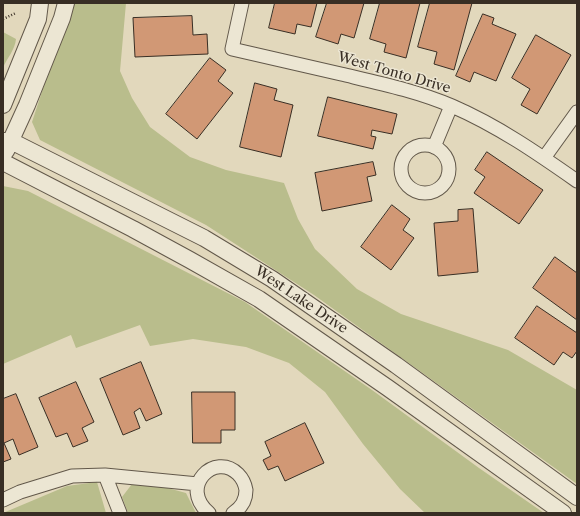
<!DOCTYPE html>
<style>
body{margin:0}
#map{position:relative;width:580px;height:516px;overflow:hidden;background:#e2d8bc;font-family:"Libre Caslon Text",serif}
canvas{display:block}
.frame{position:absolute;inset:0;border:4px solid #382e24;pointer-events:none}
</style>
<div id="map">
<canvas width="580" height="516"></canvas>
<div class="frame"></div>
</div>
<script>
const context = document.querySelector('canvas').getContext('2d');
context.lineJoin = 'round';
function paint(path, color) { context.fillStyle = color; context.fill(path, 'evenodd'); }
function stroke(path, color, width, dash) { context.strokeStyle = color; context.lineWidth = width; context.lineCap = dash ? 'butt' : 'round'; context.setLineDash(dash || []); context.stroke(path); }
function write(font, color, halo, rows, align = 'center') {
  context.font = font + ' "Libre Caslon Text",serif'; context.lineWidth = 3; context.setLineDash([]); context.textBaseline = 'middle'; context.strokeStyle = halo; context.fillStyle = color; for (const [text, x, y, turn = 0] of rows) {
    context.save(); context.translate(x, y); context.rotate((+turn || 0) * Math.PI / 180); context.textAlign = isNaN(turn) ? turn : align; if (halo) context.strokeText(text, 0, 0); context.fillText(text, 0, 0); context.restore();
  }
}
const green = new Path2D(`
 M71,3h55l-6,68 12,27 18,29 40,30 36,13 58,13 14,36 17,30 42,40 44,25 107,36 69,40v94l-263,-189 -108,-70 -166,-85 -8,-18z
 M3,32l13,7c-1,11 -9,19 -13,29z
 M3,186l25,5 217,111 127,88 107,78 65,45h-119l-25,-24 -37,-45 -38,-52 -36,-29 -43,-16 -53,-8 -43,7 -10,-21 -64,23 -5,-13 -68,29z
 M97,482l9,31h-103l64,-27z
 M132,484l28,2 26,7 10,20h-68l-6,-16z`);
const building = new Path2D(`
 M275,3h42l-6,24 -14,-3 -2,10 -26,-6z
 M327,3h37l-10,35 -13,-4 -3,10 -22,-7z
 M380,3h40l-14,55 -22,-6 2,-8 -16,-5z
 M430,3h42l-18,67 -20,-6 3,-12 -19,-5z
 M483,14l11,4 -2,6 24,10 -20,47 -22,-9 -4,10 -14,-6z
 M192,16l1,19 14,-1 1,20 -73,3 -2,-39z
 M536,35l35,20 -34,59 -16,-9 9,-16 -18,-11z
 M210,58l16,12 -8,11 15,12 -36,46 -31,-25z
 M255,83l22,6 -3,11 19,5 -12,52 -41,-10z
 M328,97l69,17 -5,20 -20,-4 -1,6 5,1 -3,12 -55,-13z
 M487,152l56,38 -24,34 -45,-31 11,-16 -10,-7z
 M373,162l3,13 -9,2 5,24 -50,10 -7,-38z
 M392,205l18,14 -7,11 11,8 -23,32 -30,-23z
 M473,209l5,63 -40,4 -4,-53 24,-2v-11z
 M555,257l22,16v47l-44,-32z
 M537,306l40,27v18l-5,7 -9,-6 -9,13 -39,-27z
 M141,362l21,52 -16,7 -6,-13 -6,4 6,16 -17,7 -23,-56z
 M76,382l18,40 -12,6 6,13 -15,6 -6,-14 -11,4 -17,-39z
 M192,392h43v38h-14v13h-28z
 M16,394l22,53 -19,8 -6,-16 -9,4 7,16 -8,3v-63z
 M305,423l19,40 -39,18 -7,-15 -10,4 -5,-10 8,-4 -6,-14z`);
const path = new Path2D(`
 M3,19l13,-6`);
const minor = new Path2D(`
 M242,3l-10,46c36,8 73,17 109,25 38,9 76,17 111,32 46,20 85,47 125,75
 M401 169a24 24 0 1 1 48 0a24 24 0 1 1-48 0Z
 M434,147l17,-41
 M544,158l33,-46
 M105,475l15,38
 M3,500l17,-8 52,-16 33,-1 93,9
 M209,513c-31,-26 6,-62 29,-39 4,4 7,10 8,16 0,10 -5,18 -13,23`);
const tertiary = new Path2D(`
 M3,105l35,-86 2,-16
 M3,141h8l193,97 68,41 124,86 181,132
 M6,151l21,-46 35,-87 4,-15
 M3,162l130,67 57,31 69,39 129,89 175,125`);
const streetNames = [
 ["West Tonto Drive",394,73,16],
 ["West Lake Drive",301,300,34]
];
paint(green, '#b9bd8c');
paint(building, '#d19875');
stroke(building, '#382e24', 1);
stroke(minor, '#62584a', 15);
stroke(tertiary, '#62584a', 18);
stroke(path, '#382e24', 2.5, [1, 2]);
stroke(minor, '#ece6d3', 13);
stroke(tertiary, '#ece6d3', 16);
write('14px', '#382e24', '#ece6d3', streetNames);
</script>
